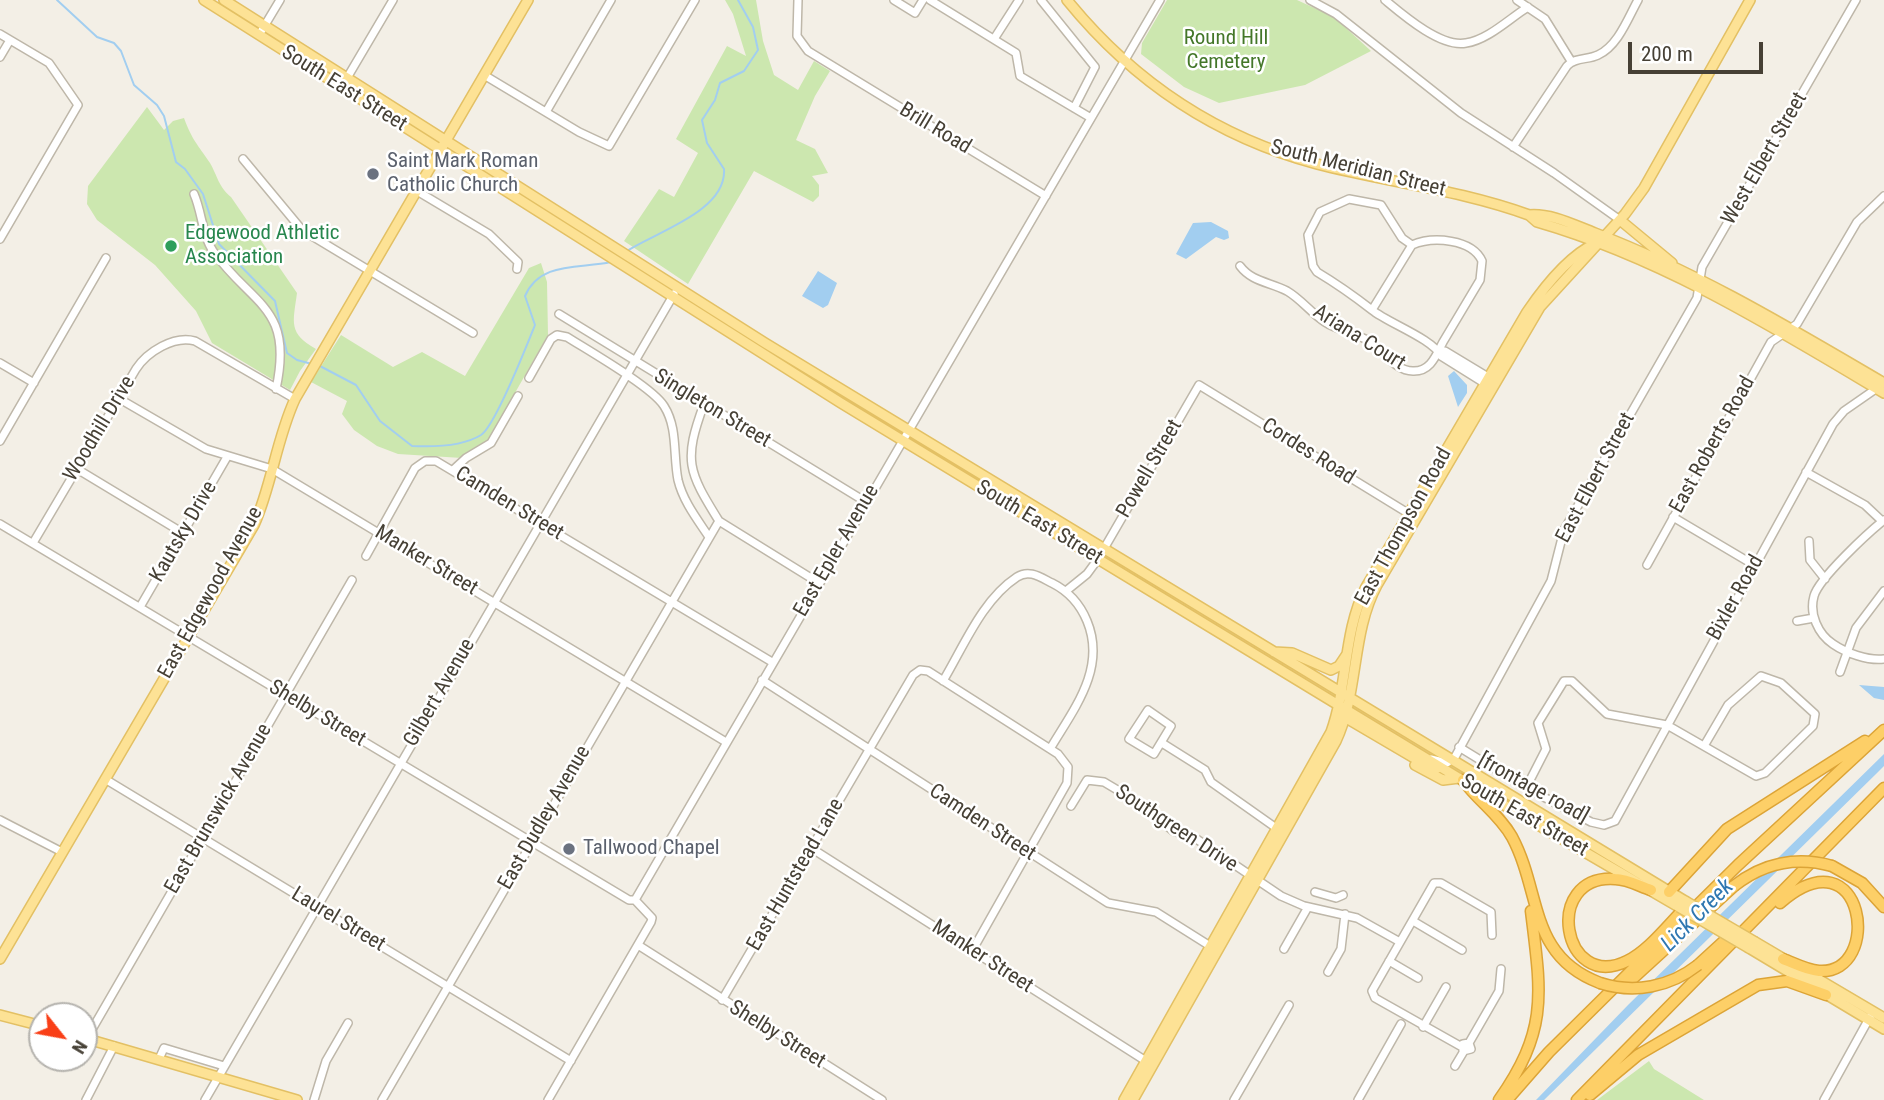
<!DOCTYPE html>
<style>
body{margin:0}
#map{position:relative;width:1884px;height:1100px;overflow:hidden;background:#f3efe6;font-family:"Roboto Condensed",sans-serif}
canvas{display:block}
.north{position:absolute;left:28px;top:1002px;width:70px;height:70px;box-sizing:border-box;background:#fff;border:2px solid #b5b3ae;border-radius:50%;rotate:121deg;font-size:19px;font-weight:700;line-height:28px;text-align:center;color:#464035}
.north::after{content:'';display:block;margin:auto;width:24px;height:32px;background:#f93f17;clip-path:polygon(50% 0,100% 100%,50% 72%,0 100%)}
.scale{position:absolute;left:1628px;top:42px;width:135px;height:32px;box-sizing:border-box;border:4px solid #464035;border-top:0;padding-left:9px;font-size:21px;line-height:24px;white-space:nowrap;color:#464035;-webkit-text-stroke:5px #fff;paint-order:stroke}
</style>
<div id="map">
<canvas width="1884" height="1100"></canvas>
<div class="north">N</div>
<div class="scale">200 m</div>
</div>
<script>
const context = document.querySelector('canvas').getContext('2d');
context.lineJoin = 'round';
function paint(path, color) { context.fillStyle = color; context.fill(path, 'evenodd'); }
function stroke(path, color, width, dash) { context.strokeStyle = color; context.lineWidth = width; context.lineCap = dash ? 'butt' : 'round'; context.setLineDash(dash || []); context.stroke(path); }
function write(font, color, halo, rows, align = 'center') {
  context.font = font + ' "Roboto Condensed",sans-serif'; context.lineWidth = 5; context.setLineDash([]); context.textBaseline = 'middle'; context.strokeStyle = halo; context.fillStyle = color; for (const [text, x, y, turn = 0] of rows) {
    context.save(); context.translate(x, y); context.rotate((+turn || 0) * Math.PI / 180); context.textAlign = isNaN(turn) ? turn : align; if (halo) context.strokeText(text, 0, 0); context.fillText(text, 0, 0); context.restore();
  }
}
const green = new Path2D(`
 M725,0h31l7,41 11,34 24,15 16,-29 16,10 -15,25 -19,44 19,9 13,24 -16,3 7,9v11l-6,6 -59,-31 -66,113 -64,-43 35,-52 15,8 24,-44 -22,-14 51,-93 19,10 -13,-42z
 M1167,0h130l37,17 37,34 -66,34 -86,18 -35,-16 -43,-33 1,-11z
 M147,107l17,23 9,-9 11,-3c8,22 14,27 26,45 8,14 8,23 21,34l66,96c-4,30 -9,40 19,56l-16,22 -10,19 -78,-47 -16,-32 -41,-46 -58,-45 -10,-16 1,-18z
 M541,263l6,19 1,53 -61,107 -25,16 -64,-4 -21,-8 -23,-16 -12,-16 5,-13 -36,-19 30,-47 52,32 29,-15 43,24 64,-108z
 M1649,1061l5,8 50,31h-107z`);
const water = new Path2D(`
 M1211,222l17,9 1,7 -5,2 -8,-3 -30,22 -10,-5 17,-31z
 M818,271l19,12 -9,22 -5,3 -21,-12z
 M1454,371l13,14v8l-9,14 -10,-31z
 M1859,685l25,2v13l-10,-2z
 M1884,754v12l-8,8 -332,326h-8l93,-96z`);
const stream = new Path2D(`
 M57,0l40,37 17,6 7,8 13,34 23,20 7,11 12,46 9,7 18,25 16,50 56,57 12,52 10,7 15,4
 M627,251c29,-19 100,-40 97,-82l-17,-26 -5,-23 13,-20 5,-17 24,-12 14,-21 -5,-23 -15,-27
 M318,365l38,20 24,36 32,25c20,1 51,0 69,-11 14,-9 46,-90 54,-110l-10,-29c15,-35 54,-27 86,-34`);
const minor = new Path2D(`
 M798,0l-1,36 11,15 238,145
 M894,0l21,13 8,-13
 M930,0l86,53 4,23 71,42
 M1041,0l54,67 -21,41
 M1310,0l26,14 125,99 93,60 66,47
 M1385,0c18,15 56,48 81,43 22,-3 44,-25 62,-36
 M1517,0l28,19 26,42
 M0,34l49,29 29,42 -78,134
 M259,35l21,-35
 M994,39l25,-39
 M0,57l10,-17
 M484,75l95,57 30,14 86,-146
 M347,78l46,-78
 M546,112l65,-112
 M1513,147l54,-81c8,-9 21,-6 31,-11 20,-9 30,-37 40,-55
 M243,159l59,71 171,103
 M417,191l72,43 29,28 -1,7
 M194,194c8,18 8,41 19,57 39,55 81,55 63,138
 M1240,266c12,16 30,16 47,25 14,8 24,22 38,31 12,8 27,10 40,17 16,8 29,33 49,32 17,0 22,-16 29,-29l37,-62 2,-19c-10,-22 -49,-25 -70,-16l-10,-7 -21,-33 -32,-6 -29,13 -12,23 5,31 4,6c20,12 37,24 55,38 16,13 61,29 69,46l48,30
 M1372,310l40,-65
 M559,314l307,188
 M1439,351h6l48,29
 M0,363l34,20
 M529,378l22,-39 6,-4 10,2c22,14 85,50 97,69 14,22 9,49 14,74 5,21 19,39 31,57
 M118,398l88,51 66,20 454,273
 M0,441l106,-183
 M77,469l106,64
 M453,470l13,-12 25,-15 27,-47
 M1806,472l59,33 17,16
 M1673,517l81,48
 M1884,520c-16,13 -65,58 -70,76 -5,18 4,38 19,48 13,9 35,17 51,15
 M719,521l100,62
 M0,524l629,376h6
 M1809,541l1,19 15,19
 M33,543l103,-174c11,-17 38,-34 59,-28l100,58
 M366,556l49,-88 10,-7h11l336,201
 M1647,565l124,-223 26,-18 60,-102 27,-26
 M1066,591l21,-17 11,-15 101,-174 212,130
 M140,607l87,-150
 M1797,621l17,-3
 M1840,672l16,-44 28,-37
 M762,680l346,223 48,9 54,34
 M943,681c21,-35 39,-81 74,-104 12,-8 23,0 35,6 16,8 28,21 35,38 20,48 -14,89 -37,128
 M1148,710l23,16 -17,28 -25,-15z
 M1162,743l43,27 6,12 68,48
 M1459,747l62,38 70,37 13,3 11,-4 218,-397 11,-13 36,-25
 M1431,759l16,4 8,-6 96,-176 13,-51 133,-232 5,-31 154,-267
 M105,779l466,282
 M1526,788l20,-39 -8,-26 26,-42h8l35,33 60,11 89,51 9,-3 48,-47 2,-12 -34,-31 -20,-7 -33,29 -24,41
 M1071,806l16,-26 17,2 37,22 32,27 22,7 86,58 23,10 53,12 43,24
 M0,820l62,32
 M811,848l338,215
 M1315,892l21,6 7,-3
 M635,900l525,-900
 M1413,921l49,29
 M638,945l244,155
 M1284,949l24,-42
 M1389,961l29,17
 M1328,972l13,-23 4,-35
 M722,1000l191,-325 7,-5 8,1 130,83 10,13 -1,16 -95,168
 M1423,1027l23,-40
 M87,1038l265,-458
 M1469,1043l-6,1v7l8,-2 -2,-6 30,-52 2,-22
 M1462,1047l-87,-49 -3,-7 62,-108h7l50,29 1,23
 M159,1059l5,-11 60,18
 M1455,1066l9,-15
 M86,1100l28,-54
 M205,1100l469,-806
 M314,1100l12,-39 22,-38
 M382,1100l337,-579c-31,-50 -36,-60 -15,-117
 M548,1100l103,-178 1,-4 -17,-18
 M1234,1100l55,-95
 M1358,1100l43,-76
 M1824,1100l47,-85`);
const major = new Path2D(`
 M204,0l637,403 639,388 199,116
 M224,0l541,343 920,558
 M1067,0c65,80 149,137 250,164 70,18 143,26 212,51l8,7c125,36 236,105 347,171
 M1529,215c22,-2 45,10 66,18 102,39 195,95 289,150
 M1620,220l52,43
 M1274,652l18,1 39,17 8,-4 8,-12
 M1343,716l80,47 15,5
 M1415,765l28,15 16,-2
 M1755,942l129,76
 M1749,948l135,81
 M0,959l254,-434c18,-40 22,-85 41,-126l233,-399
 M0,1015l42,11
 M84,1038l213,62
 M1124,1100l207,-368c17,-47 12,-100 35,-145l161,-275c17,-25 41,-56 69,-69
 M1133,1100l203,-359c23,-49 15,-108 41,-156l163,-278 85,-93 19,-26 106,-188`);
const highway = new Path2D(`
 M1463,780c15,21 36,34 49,57 30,56 16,119 88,146
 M1832,866l30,17 22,24
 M1651,890c-12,-4 -24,-11 -36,-11 -73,-5 -53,114 12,82 21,-10 40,-35 56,-51
 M1669,892l58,-63 138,-88
 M1780,903c85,-74 104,72 39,68 -13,-1 -25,-8 -36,-12
 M1698,965l36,-33
 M1630,981l104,-95
 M1590,1095l48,-40 120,-70 29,-4 39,14
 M1499,1100c50,-71 42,-107 32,-189
 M1507,1100l42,-48 189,-187 146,-135
 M1577,1100l307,-312`);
const majorBridge = new Path2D(`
 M1685,901l70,41
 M1679,907l70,41`);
const highwayBridge = new Path2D(`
 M1734,886c29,-23 63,-30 98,-20
 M1600,983c34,11 70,4 98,-18`);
const markers = [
 [373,174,7,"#6b7280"],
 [171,246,7,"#2e9e5b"],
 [569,849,7,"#6b7280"]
];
const parkNames = [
 ["Round Hill",1226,39],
 ["Cemetery",1226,63]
];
const streetNames = [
 ["South East Street",344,89,32],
 ["Brill Road",935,129,31],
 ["West Elbert Street",1765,159,-60],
 ["South Meridian Street",1358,169,14],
 ["Ariana Court",1359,338,32],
 ["Singleton Street",712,409,31],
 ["Woodhill Drive",100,429,-59],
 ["East Roberts Road",1713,445,-61],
 ["Cordes Road",1308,452,32],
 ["Powell Street",1150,469,-60],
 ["East Elbert Street",1596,478,-62],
 ["Camden Street",509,504,31],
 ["South East Street",1039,523,31],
 ["East Thompson Road",1404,527,-61],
 ["Kautsky Drive",184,532,-60],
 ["East Epler Avenue",837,551,-60],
 ["Manker Street",426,561,31],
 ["East Edgewood Avenue",211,593,-61],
 ["Bixler Road",1736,598,-61],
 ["Gilbert Avenue",440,693,-60],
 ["Shelby Street",317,714,31],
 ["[frontage road]",1533,789,29],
 ["East Brunswick Avenue",219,809,-60],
 ["South East Street",1524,816,30],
 ["East Dudley Avenue",545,818,-60],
 ["Camden Street",982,823,33],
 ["Southgreen Drive",1176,829,33],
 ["East Huntstead Lane",796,875,-60],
 ["Laurel Street",338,920,31],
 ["Manker Street",982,957,33],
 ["Shelby Street",777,1035,32]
];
const worshipNames = [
 ["Saint Mark Roman",387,162],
 ["Catholic Church",387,186],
 ["Tallwood Chapel",583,849]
];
const leisureNames = [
 ["Edgewood Athletic",185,234],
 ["Association",185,258]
];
const waterNames = [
 ["Lick Creek",1698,916,-45]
];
paint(green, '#cce7af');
paint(water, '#a2cef0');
stroke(stream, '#a2cef0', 2);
stroke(minor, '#beb7a9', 10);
stroke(major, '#e3c064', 12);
stroke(highway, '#dca437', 13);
stroke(minor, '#fff', 7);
stroke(major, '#fde295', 9);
stroke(highway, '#fdcf67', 10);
stroke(majorBridge, '#e3c064', 12, []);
stroke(highwayBridge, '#dca437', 13, []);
stroke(majorBridge, '#fde295', 9);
stroke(highwayBridge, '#fdcf67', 10);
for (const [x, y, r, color] of markers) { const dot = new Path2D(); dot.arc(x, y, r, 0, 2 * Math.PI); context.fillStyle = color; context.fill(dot); stroke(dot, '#fff', 2.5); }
write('21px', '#447729', '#fff', parkNames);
write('21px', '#464035', '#fff', streetNames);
write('21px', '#5b616d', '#fff', worshipNames, 'left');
write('21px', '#27864d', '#fff', leisureNames, 'left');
write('italic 23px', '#2f77b1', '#fff', waterNames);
</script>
